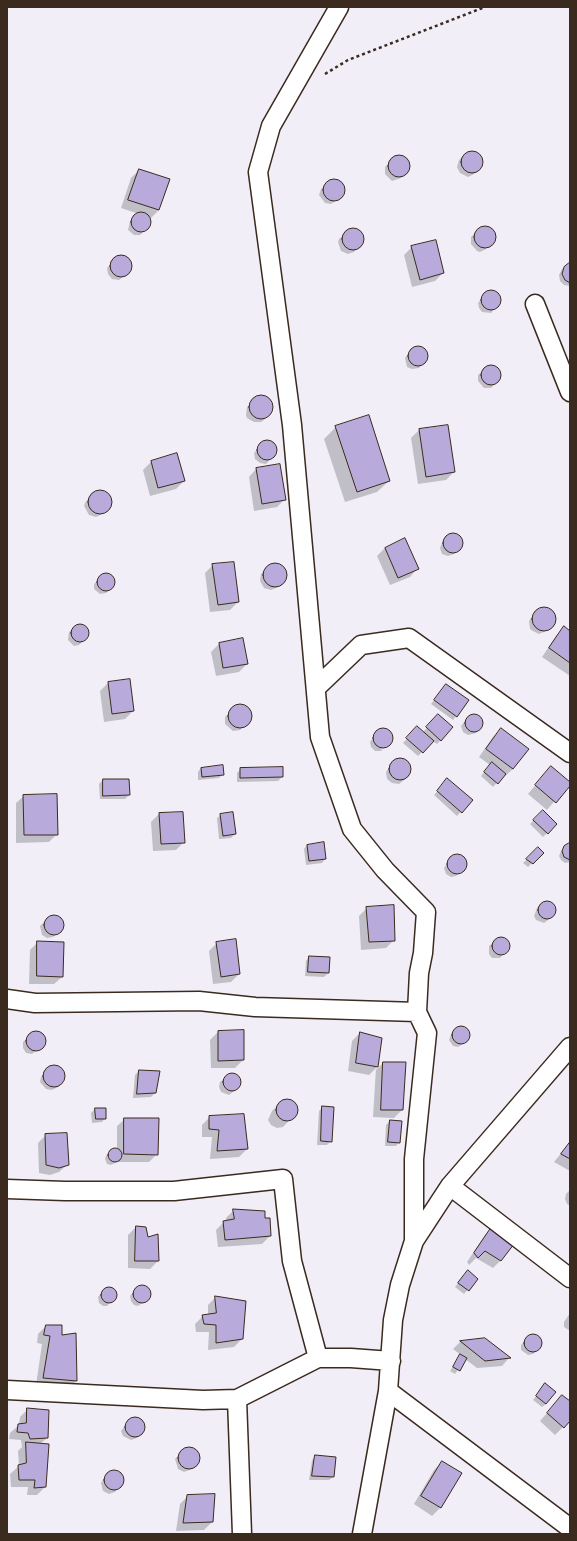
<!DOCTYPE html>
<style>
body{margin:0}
#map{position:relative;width:577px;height:1541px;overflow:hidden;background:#f1eef8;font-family:"Playpen Sans",sans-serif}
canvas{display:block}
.frame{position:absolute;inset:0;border:8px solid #3b2a1e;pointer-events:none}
</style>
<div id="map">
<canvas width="577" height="1541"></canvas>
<div class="frame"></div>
</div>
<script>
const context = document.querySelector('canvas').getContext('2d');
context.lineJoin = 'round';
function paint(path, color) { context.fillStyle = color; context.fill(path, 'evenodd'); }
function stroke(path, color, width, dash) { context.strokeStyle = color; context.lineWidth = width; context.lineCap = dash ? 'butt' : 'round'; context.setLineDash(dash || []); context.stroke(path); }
const shadow = new Path2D(`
 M472,152l8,5 2,7 -8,10 -6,3 -8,-4 -3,-6 2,-7 4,-4z
 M397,157l6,1 5,4v7l-7,9 -9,3 -7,-7v-7l9,-9z
 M139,170l20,40 -8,8 -2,-1 1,8 -10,10h-6l-6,-5 2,-9 9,-7 -18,-6 10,-30z
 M331,180h6l7,8 -1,6 -2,3 -10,7 -6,-1 -6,-8 2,-6z
 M480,228l9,1 4,4 1,6 -8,10 -6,3 -3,-1 -6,-7v-7z
 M355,229l6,4 2,6v3l-9,10 -6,2 -7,-3 -3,-9 1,-3 10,-9z
 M412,247l31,26 -8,8 -23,6 -8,-32z
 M118,257h6l6,6 -1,9 -10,8 -7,-1 -4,-5 -1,-6z
 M570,264v22l-6,-1 -4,-4 -1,-6 3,-6z
 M494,292l5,4 1,6 -9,11 -9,-1 -3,-4 -1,-5 8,-10z
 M418,346l8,4 1,9 -8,9 -7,1 -5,-2 -2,-9 7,-10z
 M495,366l4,4 1,6 -1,3 -8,9h-7l-6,-7v-6l9,-8z
 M263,396l8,6 1,7 -8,11 -3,2h-7l-7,-4 -1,-3 1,-8 9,-9z
 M336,427l53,54 -12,11 -32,10 -21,-63z
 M419,430l35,42 -8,8 -28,4 -7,-46z
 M264,442l8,1 4,4v6l-10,11 -6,-1 -5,-4 -1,-6z
 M151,462l33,19 -8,8 -26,7 -7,-26z
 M256,469l29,30 -8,8 -23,4 -5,-34z
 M100,491l7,3 3,6 -1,7 -7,7 -6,3 -7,-2 -5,-9 1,-3 8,-11z
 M455,535l4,2 2,8 -3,5 -4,4 -6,2 -6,-2 -2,-6 3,-8 4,-4z
 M404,540l13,29 -7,8 -20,8 -13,-29 8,-8z
 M274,563l6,2 6,8 -1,7 -7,7 -7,3 -7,-2 -4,-7 1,-7 6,-7z
 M213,565l25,37 -8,8 -20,2 -5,-39z
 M104,574l7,1 3,4v6l-8,8 -6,1 -6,-5v-5z
 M543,608l9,3 2,6 -1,7 -7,7 -7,3 -6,-3 -3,-2 -1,-8 7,-10z
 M78,625l5,1 5,6 -1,5 -8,8 -5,1 -6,-6 1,-8z
 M564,628l6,4v44l-28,-19 14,-21z
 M219,644l28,20 -8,8 -23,4 -5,-24z
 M129,680l4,31 -8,8 -21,3 -4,-31 8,-8z
 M443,689l13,27 -3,4 -22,-16z
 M237,706h6l5,4 2,7v3l-10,10 -7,1 -8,-7v-7z
 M475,714l6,4 2,5 -7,10 -8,2 -5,-3 -2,-6 7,-9z
 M435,719l6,21 -4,4 -4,-3 -15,15 -15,-13 14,-15 5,5z
 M385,729l5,4 2,5 -5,9 -6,2 1,2 2,-1 -3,1h-6l-4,-4 -1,-5 9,-12z
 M501,730l12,39 -8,7 -1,-1 -11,12 -12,-11 9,-11 -11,-8 14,-20z
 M399,759l7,2 4,5 -1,10 -10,8 -7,-1 -5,-4 -1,-7 7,-10z
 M201,768l22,6 -4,4 -21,2v-8z
 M241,769l41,8 -4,4 -41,1v-9z
 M544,775l26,8 -23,27 -19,-16z
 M103,780l26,15 -4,4h-25l-1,-15z
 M444,784l27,16 -14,16 -23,-21z
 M24,796l33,38 -8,8 -33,1v-40z
 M543,811l13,13 -13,13 -13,-13z
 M159,814l25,28 -8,8 -23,1 -2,-29z
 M221,815l14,19 -4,4 -12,1 -2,-21z
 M570,844v18l-5,1 -4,-3 -2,-4 2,-5z
 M307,845l18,14 -3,4 -16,2 -2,-16z
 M538,849l4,4 -14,14 -5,-4z
 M457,855l7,4 1,8 -9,9 -5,1 -5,-3 -2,-6 8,-12z
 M547,902l5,2 3,4 -2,8 -9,7 -8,-3 -2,-4 3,-8 4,-4z
 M367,908l27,32 -8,8 -25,2 -2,-34z
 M54,916l7,4 2,6 -1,3 -9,8 -6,1 -5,-3 -2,-9 9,-9z
 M498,939h5l5,3 1,5 -9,11h-8l-3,-4v-8z
 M38,942l24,35 -8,7h-25l1,-34z
 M217,943l22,31 -8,8 -18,2 -4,-33z
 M309,957l19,16 -4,4 -19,-1 1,-15z
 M461,1026l5,2 3,5 -2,8 -9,6 -5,-1 -4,-6 3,-8 4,-4z
 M34,1032l5,1 6,7 -1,5 -12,9 -6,-1 -3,-5v-6z
 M218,1032l25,28 -8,8h-24l-1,-28z
 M360,1033l21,6 -5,31 7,-7 19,47 -8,8 -21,-1 3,-49 -7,7 -21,-4 4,-30z
 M56,1067l7,6 1,6 -6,8 -6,3 -6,-1 -6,-7 1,-5 9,-9z
 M139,1071l16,22 -4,4 -18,1 2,-23z
 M231,1074l6,1 3,5 -2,8 -9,7 -8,-3 -2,-5 1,-5z
 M290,1100l5,4 1,9 -13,14 -6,1 -6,-3 -3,-5 4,-9 8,-8z
 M323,1107l8,34 -4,4h-10l2,-34z
 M95,1109h10v9l-3,4 -10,1 -1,-10z
 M210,1117l37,32 -8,8 -29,2 2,-22h-10v-12z
 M125,1119l32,35 -8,8h-32l-6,3 -4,-1 -2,-5 1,-3 4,-4 7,-3v-23z
 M390,1121l9,21 -3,4h-11l1,-21z
 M46,1135l22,29 -9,8 -9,3 -11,-2 -1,-30z
 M570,1142v29l-16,-9z
 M570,1190v16l-3,-2 -2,-5 1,-5z
 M234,1210l30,10 6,16 -8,8 -44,3 -2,-17 8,-8 2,-1v-3z
 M136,1227l11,12 11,22 -8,8 -22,-1v-33z
 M493,1227l8,33 -8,8 -17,-10 -7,7 -2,-3 18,-27z
 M464,1275l13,4 -13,15 -9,-7z
 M145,1287l4,4v7l-11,8 -4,-1 -3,-4 -1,-5 8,-8z
 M109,1288l5,2 1,6 -8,10h-4l-4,-3 -1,-6 7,-8z
 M216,1297l26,42 -8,8 -26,3 1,-18h-13l-1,-8 8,-8 5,-1v-10z
 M570,1313v18l-6,-4v-5z
 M46,1326l15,10 15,45 -8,8 -32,-4 6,-41 -5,-1 1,-9z
 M531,1335h5l4,3 1,8 -8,8 -5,1 -7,-5v-5z
 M485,1339l24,19 -7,8 -25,2 -12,-9 -10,15 -5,-3 11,-16 -8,-6 7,-7z
 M542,1388l4,16 -4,3 -9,-7z
 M562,1396l8,6v18l-15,15 -15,-14z
 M28,1409l19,29 -7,6 5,43 -8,8h-10l1,-8h-17l-1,-13 9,-8 -1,-15 4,-4 -1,-7 -12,-1 1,-6 9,-8 1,-8z
 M136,1417l7,5 1,6 -7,10 -6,2 -8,-4 -2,-5 9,-12z
 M190,1448h4l5,5v6l-7,10 -8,3 -6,-3 -3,-10 9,-10z
 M316,1456l17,21 -4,3h-20l3,-20z
 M442,1462l19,11 -21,35 -8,8 -18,-12 20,-34z
 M113,1471l8,3 2,9 -8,9 -6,2 -6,-3 -2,-8 6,-10z
 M188,1496l24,26 -8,8 -28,1 4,-27z`);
const building = new Path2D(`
 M461 162a11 11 0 1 1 22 0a11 11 0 1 1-22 0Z
 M388 166a11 11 0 1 1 22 0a11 11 0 1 1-22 0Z
 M139,169l31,10 -11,31 -31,-10z
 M323 190a11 11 0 1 1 22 0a11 11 0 1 1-22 0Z
 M131 222a10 10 0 1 1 20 0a10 10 0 1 1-20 0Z
 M474 237a11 11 0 1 1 22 0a11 11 0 1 1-22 0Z
 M342 239a11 11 0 1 1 22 0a11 11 0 1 1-22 0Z
 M436,240l8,33 -24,7 -9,-34z
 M110 266a11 11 0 1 1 22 0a11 11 0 1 1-22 0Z
 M569,263h1v20l-5,-3 -3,-6 2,-7z
 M481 300a10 10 0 1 1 20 0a10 10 0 1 1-20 0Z
 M408 356a10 10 0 1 1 20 0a10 10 0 1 1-20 0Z
 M481 375a10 10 0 1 1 20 0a10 10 0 1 1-20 0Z
 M249 407a12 12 0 1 1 24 0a12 12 0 1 1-24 0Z
 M369,415l21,66 -33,11 -22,-66z
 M448,425l7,47 -29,5 -7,-48z
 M257 450a10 10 0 1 1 20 0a10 10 0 1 1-20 0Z
 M177,453l8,28 -27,7 -7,-27z
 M280,464l6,36 -24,4 -6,-36z
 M88 502a12 12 0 1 1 24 0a12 12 0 1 1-24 0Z
 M443 543a10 10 0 1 1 20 0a10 10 0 1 1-20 0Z
 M405,538l14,31 -21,9 -13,-30z
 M234,562l5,40 -21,3 -6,-41z
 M263 575a12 12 0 1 1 24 0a12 12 0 1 1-24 0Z
 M97 582a9 9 0 1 1 18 0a9 9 0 1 1-18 0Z
 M532 619a12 12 0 1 1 24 0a12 12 0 1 1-24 0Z
 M71 633a9 9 0 1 1 18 0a9 9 0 1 1-18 0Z
 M564,626l6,5v32l-21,-15z
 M243,638l5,26 -25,4 -4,-25z
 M130,679l4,32 -22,3 -4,-32z
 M446,684l23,16 -12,17 -23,-17z
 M228 716a12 12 0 1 1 24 0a12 12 0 1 1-24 0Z
 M465 723a9 9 0 1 1 18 0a9 9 0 1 1-18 0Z
 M438,714l15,13 -12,14 -15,-14z
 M417,726l17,15 -11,12 -17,-15z
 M501,728l28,21 -16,20 -27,-20z
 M373 738a10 10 0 1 1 20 0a10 10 0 1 1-20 0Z
 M389 769a11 11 0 1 1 22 0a11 11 0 1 1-22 0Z
 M492,762l14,12 -8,10 -14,-12z
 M223,765l1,10 -22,2 -1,-9z
 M551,766l19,16v4l-14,17 -21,-18z
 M283,767v10l-43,1v-10z
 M447,778l26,22 -11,13 -25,-22z
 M103,779h26l1,16 -27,1z
 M57,794l1,41h-34l-1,-40z
 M543,810l14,14 -9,10 -15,-14z
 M183,812l2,31 -24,1 -2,-31z
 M233,812l3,22 -13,2 -3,-22z
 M324,842l2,17 -17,2 -2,-16z
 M569,843h1v17l-6,-3 -2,-6 2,-5z
 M538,847l6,6 -11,11 -7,-5z
 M447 864a10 10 0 1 1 20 0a10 10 0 1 1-20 0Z
 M538 910a9 9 0 1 1 18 0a9 9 0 1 1-18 0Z
 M394,905l1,36 -26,1 -3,-35z
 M44 925a10 10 0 1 1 20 0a10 10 0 1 1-20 0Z
 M492 946a9 9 0 1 1 18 0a9 9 0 1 1-18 0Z
 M236,939l4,35 -19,3 -5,-35z
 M37,941l27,1 -1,35 -26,-1z
 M309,956l21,1 -1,16 -21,-1z
 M452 1035a9 9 0 1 1 18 0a9 9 0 1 1-18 0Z
 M244,1030v30l-26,1v-30z
 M26 1041a10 10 0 1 1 20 0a10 10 0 1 1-20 0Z
 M360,1032l22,6 -4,29 -22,-4z
 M383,1062h23l-3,48h-22z
 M43 1076a11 11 0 1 1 22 0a11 11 0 1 1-22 0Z
 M139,1070l21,1 -4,22 -19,1z
 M223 1082a9 9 0 1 1 18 0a9 9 0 1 1-18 0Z
 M276 1110a11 11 0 1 1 22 0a11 11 0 1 1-22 0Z
 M322,1106l12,1 -2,35 -11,-1z
 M95,1108h11v11h-10z
 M244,1114l4,35 -31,2 2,-21 -10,-1v-13z
 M124,1118h35l-1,37 -34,-1z
 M390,1120l12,1 -2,22 -12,-1z
 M67,1133l2,32 -10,3 -13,-3 -1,-31z
 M570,1142v17l-9,-5z
 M108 1155a7 7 0 1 1 14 0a7 7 0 1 1-14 0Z
 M233,1209l32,2v7h5l1,18 -46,4 -2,-19 11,-2z
 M493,1225l21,19 -13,17 -16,-10 -7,7 -4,-5z
 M136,1226l10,1 2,10 10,-3 1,27h-24z
 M468,1270l10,9 -9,12 -11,-8z
 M133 1294a9 9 0 1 1 18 0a9 9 0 1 1-18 0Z
 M101 1295a8 8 0 1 1 16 0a8 8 0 1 1-16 0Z
 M215,1296l31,5 -3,38 -27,4v-18l-12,-1 -2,-9 14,-2z
 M46,1325h16v10l14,-2 1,48 -34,-3 7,-42 -6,-1z
 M524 1343a9 9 0 1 1 18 0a9 9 0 1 1-18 0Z
 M485,1338l26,20 -26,3 -25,-20z
 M460,1354l7,4 -7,13 -7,-4z
 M545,1383l11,9 -10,12 -10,-8z
 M562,1395l8,6v20l-6,7 -17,-15z
 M27,1408l22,2 -1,28 -18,1 -2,-6 -11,-1 1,-8 8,-1z
 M125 1427a10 10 0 1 1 20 0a10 10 0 1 1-20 0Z
 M26,1442l23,2 -3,43 -12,1 1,-8h-16l-1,-15 8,-2z
 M178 1458a11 11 0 1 1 22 0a11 11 0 1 1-22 0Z
 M315,1455l21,2 -2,20 -22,-1z
 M442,1461l20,12 -21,35 -20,-12z
 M104 1480a10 10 0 1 1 20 0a10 10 0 1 1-20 0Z
 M215,1494l-2,28 -30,1 4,-28z`);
const path = new Path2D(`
 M325,74l23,-14 137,-53`);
const minor = new Path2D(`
 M339,7l-68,119 -13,46 34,253 28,312 32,92 33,41 41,42 -3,41 -4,20 -2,39 10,21 -13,126v82
 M535,304l35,88
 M316,688l45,-43 48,-7 161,115
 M7,999l28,4 164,-2 56,6 162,5
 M450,1186l120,92
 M7,1189l58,2h109l109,-12 9,82 26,97
 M7,1390l196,10 34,-1 81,-41h33l40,3
 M388,1391l182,137
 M237,1399l5,135
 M362,1534l26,-143 5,-71 7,-35 14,-44 36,-55 120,-139`);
paint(shadow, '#0003');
paint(building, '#b8abdc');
stroke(building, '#3b2a1e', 1);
stroke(minor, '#3b2a1e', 21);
stroke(path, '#3b2a1e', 2.5, [3, 3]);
stroke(minor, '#fff', 18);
</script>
